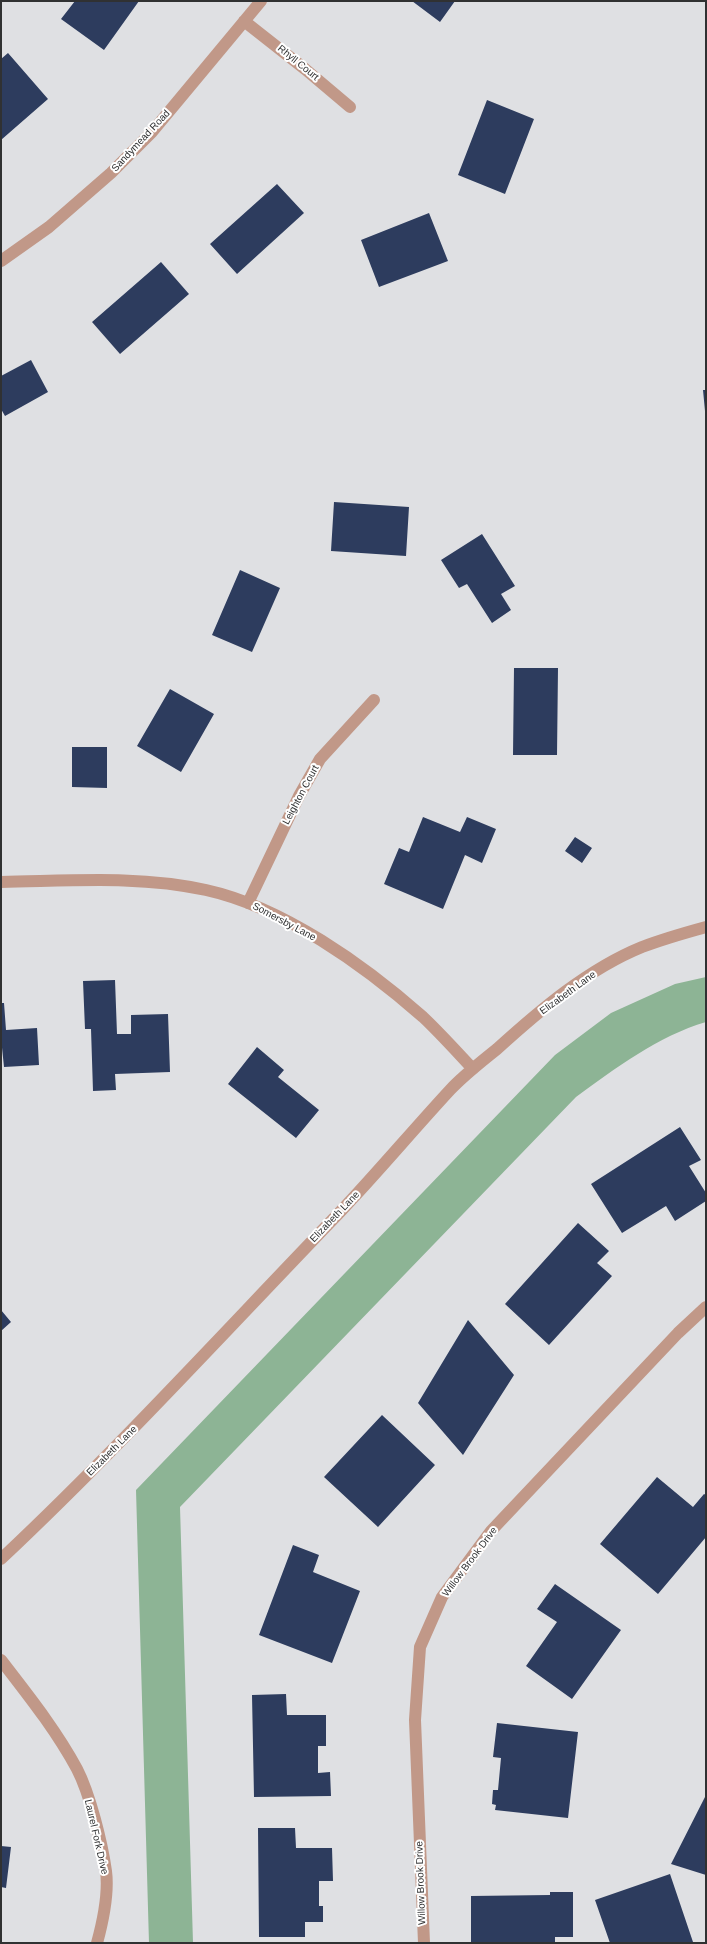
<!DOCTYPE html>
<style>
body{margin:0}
#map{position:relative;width:707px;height:1944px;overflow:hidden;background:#dfe0e3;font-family:Helvetica,sans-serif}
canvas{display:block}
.frame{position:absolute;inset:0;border:2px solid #303132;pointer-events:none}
</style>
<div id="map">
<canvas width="707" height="1944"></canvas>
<div class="frame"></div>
</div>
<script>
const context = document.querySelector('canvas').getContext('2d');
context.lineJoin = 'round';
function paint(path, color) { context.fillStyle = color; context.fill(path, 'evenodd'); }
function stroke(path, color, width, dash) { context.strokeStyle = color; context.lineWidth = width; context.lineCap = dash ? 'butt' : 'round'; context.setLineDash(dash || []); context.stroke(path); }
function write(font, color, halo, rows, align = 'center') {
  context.font = font + ' Helvetica,sans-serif'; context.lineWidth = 4; context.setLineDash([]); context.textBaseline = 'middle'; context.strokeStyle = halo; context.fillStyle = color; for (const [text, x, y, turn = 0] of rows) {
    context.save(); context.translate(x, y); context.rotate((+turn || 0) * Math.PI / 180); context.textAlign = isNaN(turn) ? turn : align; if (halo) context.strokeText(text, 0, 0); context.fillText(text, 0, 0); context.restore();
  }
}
const forest = new Path2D(`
 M706,977v45c-48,14 -90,46 -130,75l-396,410 13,436h-44l-13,-453 419,-435 56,-42 64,-29z`);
const building = new Path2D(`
 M75,1h64l-35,49 -43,-31z
 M412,1h43l-15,21z
 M8,53l40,46 -47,41v-81z
 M487,100l47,19 -29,75 -47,-19z
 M277,184l27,29 -67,61 -27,-30z
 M429,213l19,48 -69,26 -18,-47z
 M161,262l28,32 -69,60 -28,-32z
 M31,360l17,32 -43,24 -4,-7v-33z
 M703,390h3v21h-1z
 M334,502l75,5 -3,49 -75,-5z
 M482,534l33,52 -14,8 10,16 -19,13 -25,-39 -8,4 -18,-28z
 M240,570l40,18 -28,64 -40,-17z
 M514,668h44l-1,87h-44z
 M170,689l44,25 -33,58 -44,-26z
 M72,747h35v41l-35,-1z
 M423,817l37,15 7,-15 29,12 -14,34 -17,-8 -22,54 -59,-25 15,-36 10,4z
 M575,837l17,11 -10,15 -17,-12z
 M115,980l2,54h14v-19l37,-1 2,58 -55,2 1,16 -23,1 -2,-62h-6l-2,-48z
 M1,1003h3l2,27 31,-2 2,37 -35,2 -3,-29z
 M257,1047l27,23 -6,7 41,33 -23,28 -68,-54z
 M680,1127l21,33 -12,6 17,27v8l-31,20 -9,-15 -44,27 -31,-49z
 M578,1223l31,28 -12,12 15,13 -63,69 -44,-41z
 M1,1310l10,12 -10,9z
 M468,1320l46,55 -51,80 -45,-52z
 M382,1415l53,50 -57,62 -54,-50z
 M657,1477l36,30 11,-13 2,1v42l-48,57 -58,-50z
 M293,1545l26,10 -6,17 47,19 -28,72 -73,-28z
 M555,1584l66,46 -49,69 -46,-33 31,-44 -20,-13z
 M286,1694l1,21h39v31h-8v27l12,-1 1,24 -77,1 -2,-102z
 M497,1723l81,9 -10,86 -73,-8 1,-5 -4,-1 1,-14h5l3,-32 -8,-1z
 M706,1795v80l-35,-11z
 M258,1828h37l1,20h36l1,33h-14v25h4v16h-18v15h-46z
 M1,1846l10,1 -5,41 -5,-1z
 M670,1874l23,68 -83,1 -15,-43z
 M550,1892h23v45h-18v6h-84v-47l79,-1z`);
const minor = new Path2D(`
 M244,21l61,48 45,38
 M1,261l48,-34 62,-54 41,-41 109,-131
 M1,882c68,-1 138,-7 205,8 77,17 158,75 217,127 17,16 34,35 50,52
 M248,903l51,-107 21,-37 54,-59
 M1,1559c118,-111 227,-231 339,-347 38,-40 73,-82 110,-122 14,-15 31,-28 47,-41 43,-39 91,-80 145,-102 21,-8 42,-14 64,-20
 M1,1660c27,35 55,70 76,109 13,25 25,74 29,102 3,23 -3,50 -9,72
 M424,1943l-9,-223 5,-73 22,-50 49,-66 187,-198 28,-26`);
const streetNames = [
 ["Rhyll Court",298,63,39],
 ["Sandymead Road",141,141,-47],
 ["Leighton Court",301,795,-62],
 ["Somersby Lane",284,922,28],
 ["Elizabeth Lane",568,993,-36],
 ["Elizabeth Lane",335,1217,-46],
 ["Elizabeth Lane",112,1451,-45],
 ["Willow Brook Drive",470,1562,-53],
 ["Laurel Fork Drive",96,1837,77],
 ["Willow Brook Drive",421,1883,-92]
];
paint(forest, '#8db495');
paint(building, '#2d3c5e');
stroke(minor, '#c19888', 12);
write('10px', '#303132', '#fff', streetNames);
</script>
